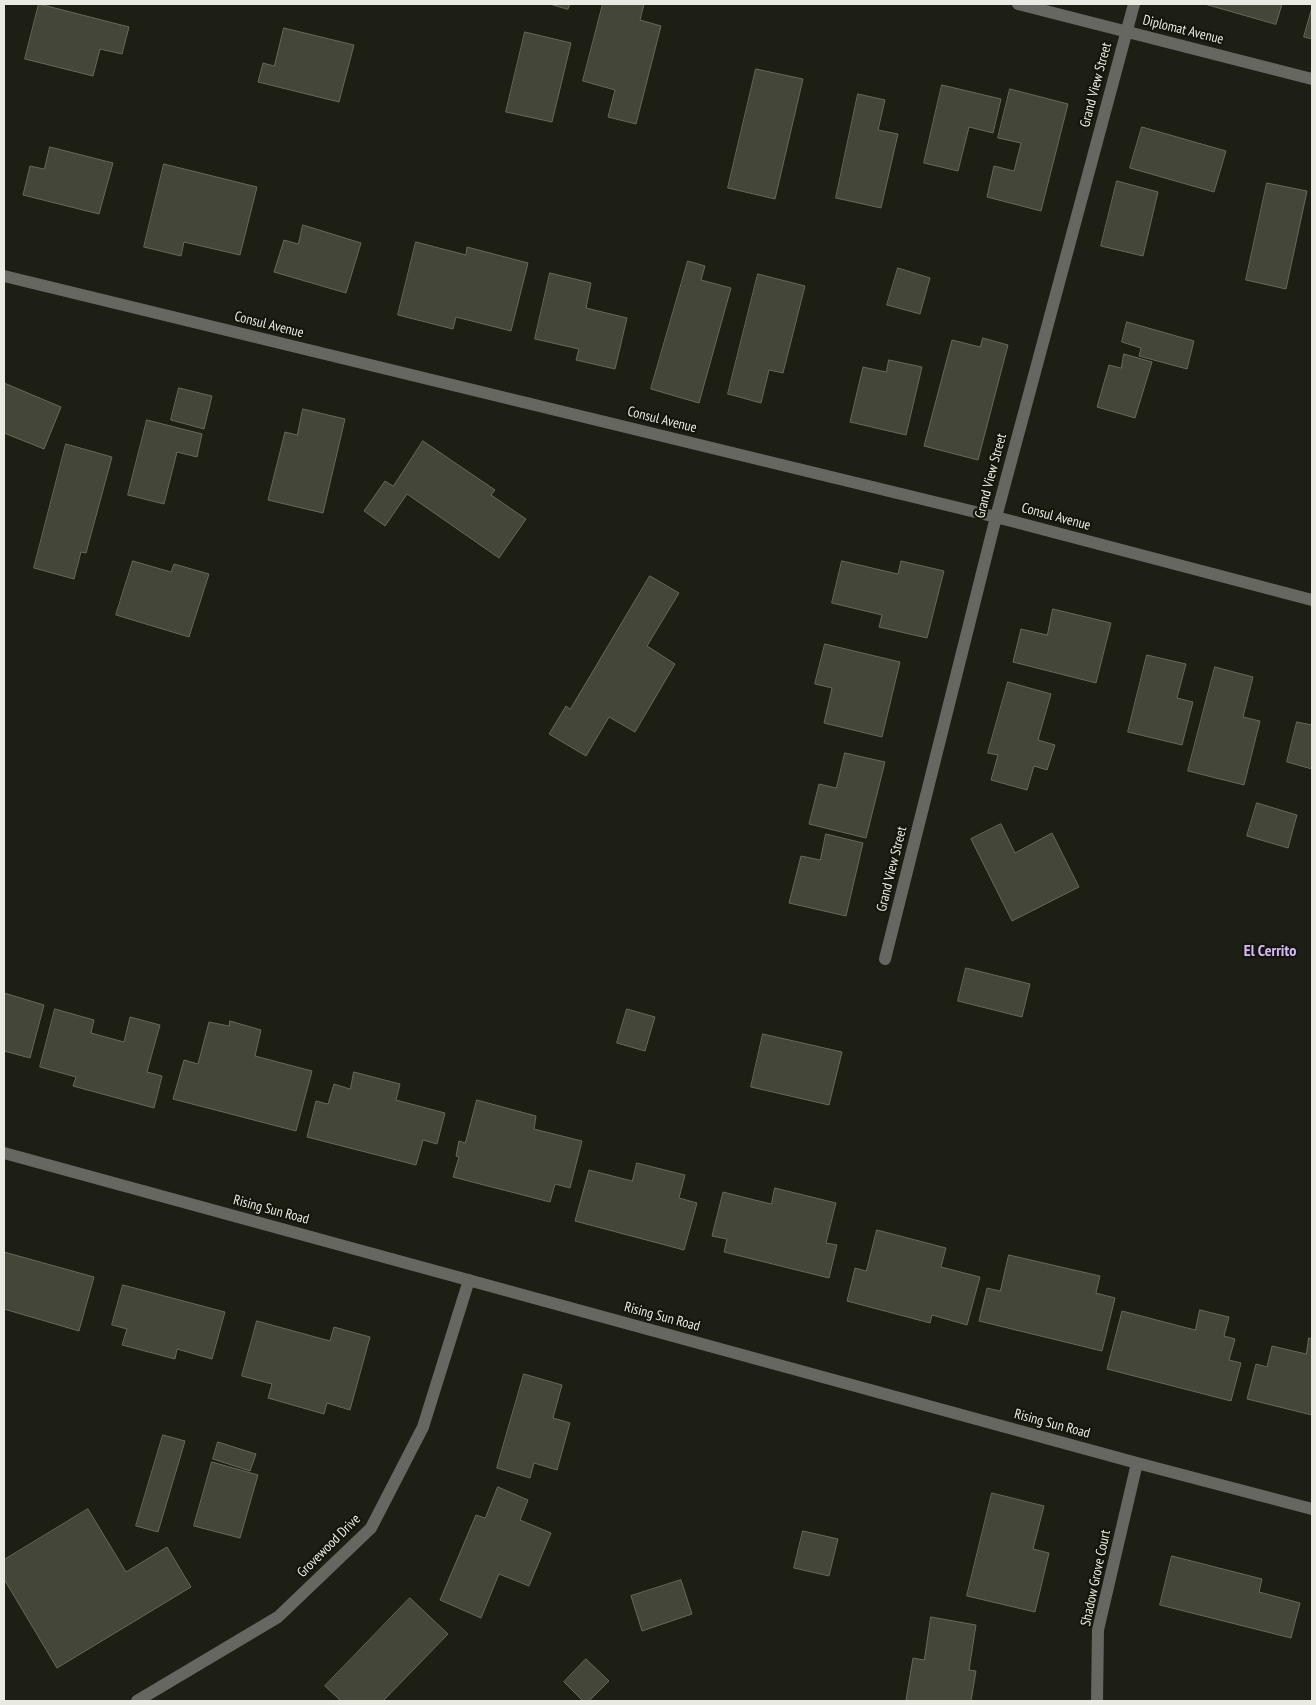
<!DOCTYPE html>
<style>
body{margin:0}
#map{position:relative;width:1316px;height:1705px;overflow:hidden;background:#1e1f14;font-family:"PT Sans Narrow",sans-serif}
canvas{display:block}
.frame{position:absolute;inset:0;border:5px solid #e9eae2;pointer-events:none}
</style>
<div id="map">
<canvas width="1316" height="1705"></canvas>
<div class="frame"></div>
</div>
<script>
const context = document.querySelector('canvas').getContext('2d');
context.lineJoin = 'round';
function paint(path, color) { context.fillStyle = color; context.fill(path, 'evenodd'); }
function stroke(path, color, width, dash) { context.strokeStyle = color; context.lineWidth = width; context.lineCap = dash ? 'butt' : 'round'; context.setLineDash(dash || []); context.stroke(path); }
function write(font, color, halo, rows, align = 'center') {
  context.font = font + ' "PT Sans Narrow",sans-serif'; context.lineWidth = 4.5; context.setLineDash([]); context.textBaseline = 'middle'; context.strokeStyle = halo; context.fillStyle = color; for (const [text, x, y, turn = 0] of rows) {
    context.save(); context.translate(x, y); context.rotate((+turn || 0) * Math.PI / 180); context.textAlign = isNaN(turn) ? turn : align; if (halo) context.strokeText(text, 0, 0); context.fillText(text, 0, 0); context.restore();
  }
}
const building = new Path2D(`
 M39,4l90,23 -7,27 -22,-5 -7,27 -68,-17z
 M550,4h20l-2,5z
 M603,4h41l-4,16 21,6 -25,98 -28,-7 7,-27 -32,-9z
 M1205,4h77l-6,20z
 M1312,8v31l-8,-2z
 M284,28l70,17 -15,57 -81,-20 5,-19 11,3z
 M525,32l46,11 -19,79 -46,-10z
 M756,69l47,10 -28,120 -47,-11z
 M942,85l59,14 -8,34 -24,-6 -11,44 -34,-8z
 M1010,89l58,15 -27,107 -54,-14 7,-31 20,5 7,-28 -23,-5z
 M858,94l27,6 -7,30 20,4 -17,74 -45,-10z
 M1142,127l84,24 -12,41 -84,-24z
 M50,147l63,16 -14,51 -76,-19 7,-29 14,3z
 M164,164l93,23 -17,68 -56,-13 -3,14 -37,-9z
 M1117,181l41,11 -15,64 -42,-10z
 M1267,183l40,8 -21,98 -40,-9z
 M303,225l58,18 -15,50 -72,-21 10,-32 14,4z
 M416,242l50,13 1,-8 61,16 -17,68 -55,-14 -3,12 -55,-14z
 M688,261l17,5 -4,14 30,8 -32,115 -48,-14z
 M898,268l32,10 -10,36 -33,-9z
 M550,273l41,10 -5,25 41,10 -12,51 -39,-9 3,-11 -44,-10z
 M758,274l47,12 -22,87 -14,-3 -8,33 -33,-9z
 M1127,322l67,19 -7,28 -48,-13 2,-8 -19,-6z
 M983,338l25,7 -30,115 -54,-14 28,-106 28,7z
 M1124,354l28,8 -17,56 -38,-11 12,-42 12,3z
 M889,360l33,7 -16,68 -56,-13 13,-55 23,5z
 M4,383l57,24 -17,42 -40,-16z
 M179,388l33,8 -8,33 -33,-9z
 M303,409l42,10 -22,94 -55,-13 17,-68 12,3z
 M147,420l55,14 -5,23 -20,-5 -13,52 -36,-9z
 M423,441l72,49 -4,5 35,24 -27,39 -92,-64 -22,32 -21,-15 21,-30 8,5z
 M66,444l46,13 -26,96 -5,-1 -7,27 -40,-11z
 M133,561l38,11 3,-8 35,10 -20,63 -73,-22z
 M842,561l56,13 3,-13 43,10 -17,67 -48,-11 3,-12 -50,-12z
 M650,576l29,17 -32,53 28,18 -40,68 -26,-15 -23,39 -37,-22 17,-28 4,3z
 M1053,609l58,14 -15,60 -83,-21 8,-33 26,6z
 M825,644l75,18 -18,75 -58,-14 8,-35 -17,-4z
 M1147,655l39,9 -9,34 16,4 -11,43 -54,-13z
 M1215,667l38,10 -10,40 17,4 -16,64 -56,-14z
 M1008,682l43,12 -13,46 17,5 -8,25 -13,-4 -7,24 -36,-10 7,-25 -10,-2z
 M1297,722l15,3v44l-25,-7z
 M845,753l40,9 -19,76 -57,-14 10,-40 17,4z
 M1257,803l40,12 -9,33 -41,-12z
 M1001,824l14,29 37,-20 27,54 -67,34 -41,-82z
 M826,834l37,9 -17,73 -57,-13 12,-47 19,4z
 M966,968l64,16 -8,33 -64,-16z
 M4,993l40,12 -14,53 -26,-7z
 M55,1009l39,11 -3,13 33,9 6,-25 30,8 -13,47 15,4 -8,32 -81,-22 3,-9 -36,-10z
 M627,1009l28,8 -10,34 -28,-8z
 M230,1021l31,9 -6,26 57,15 -16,60 -123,-32 11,-39 14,4 11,-42 20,4z
 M763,1034l79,18 -13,53 -78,-18z
 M354,1072l46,12 -4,16 49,13 -8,31 -14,-4 -7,25 -109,-28 9,-36 12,3 6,-20 16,5z
 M477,1100l59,16 -2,13 48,12 -12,47 -15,-4 -5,18 -97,-25 6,-20 -3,-1 3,-15 6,2z
 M637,1163l48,12 -6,23 18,5 -13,47 -109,-29 14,-51 43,11z
 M775,1188l61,15 -10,40 11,2 -8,33 -105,-26 3,-13 -15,-3 11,-44 48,12z
 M877,1230l69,18 -5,19 39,10 -13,48 -35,-10 -2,8 -83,-22 8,-33 11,3z
 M4,1252l90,25 -15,54 -75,-22z
 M1009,1255l91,21 -4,17 19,5 -13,53 -123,-30 8,-33 13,3z
 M123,1285l102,27 -13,47 -35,-10 -2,10 -53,-14 5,-16 -15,-4z
 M1200,1310l29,7 -5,19 11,3 -6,21 12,3 -10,38 -124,-32 15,-58 73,19z
 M257,1321l73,20 4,-14 36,10 -20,73 -23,-7 -3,11 -56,-16 4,-14 -30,-8z
 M1309,1338l3,1v76l-65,-16 9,-35 11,3 5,-21 34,8z
 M524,1374l38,11 -9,33 17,5 -13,47 -23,-7 -4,15 -33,-10z
 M163,1435l22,6 -27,91 -22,-6z
 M218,1442l38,12 -6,17 -37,-12z
 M212,1462l46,13 -18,63 -46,-12z
 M498,1487l30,13 -8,20 31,13 -22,53 -30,-12 -18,44 -41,-18 36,-85 9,3z
 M992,1493l52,13 -11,43 16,4 -14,59 -68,-16z
 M88,1509l38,63 41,-25 24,40 -134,81 -53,-89v-19z
 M803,1531l35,8 -9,37 -35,-8z
 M1172,1556l90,23 -3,13 41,11 -9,35 -131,-33z
 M681,1580l11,34 -50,17 -11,-35z
 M410,1598l38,36 -65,67h-42l-16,-15z
 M931,1617l45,8 -7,45 7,1 -5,30h-55l-10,-1 7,-42 11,2z
 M586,1659l23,22 -20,20h-6l-19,-19z`);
const street = new Path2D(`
 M1018,4l294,75
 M4,276l992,241 316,83
 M885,959l111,-442 138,-513
 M4,1153l1133,310 175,46
 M137,1701l141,-84 93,-89 52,-101 46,-147
 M1097,1701l1,-71 39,-167`);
const streetNames = [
 ["Diplomat Avenue",1183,30,14],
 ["Grand View Street",1096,85,-75],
 ["Consul Avenue",269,325,14],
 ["Consul Avenue",662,420,14],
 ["Grand View Street",991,476,-75],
 ["Consul Avenue",1056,517,15],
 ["Grand View Street",892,869,-76],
 ["Rising Sun Road",271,1210,15],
 ["Rising Sun Road",662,1317,15],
 ["Rising Sun Road",1052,1424,15],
 ["Grovewood Drive",329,1546,-45],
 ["Shadow Grove Court",1096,1578,-78]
];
const quarterNames = [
 ["El Cerrito",1270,951]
];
paint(building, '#45463a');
stroke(building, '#67695c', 1);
stroke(street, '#676762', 12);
write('14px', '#e9eae2', '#15160b', streetNames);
write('bold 16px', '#d5b8fd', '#15160b', quarterNames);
</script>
